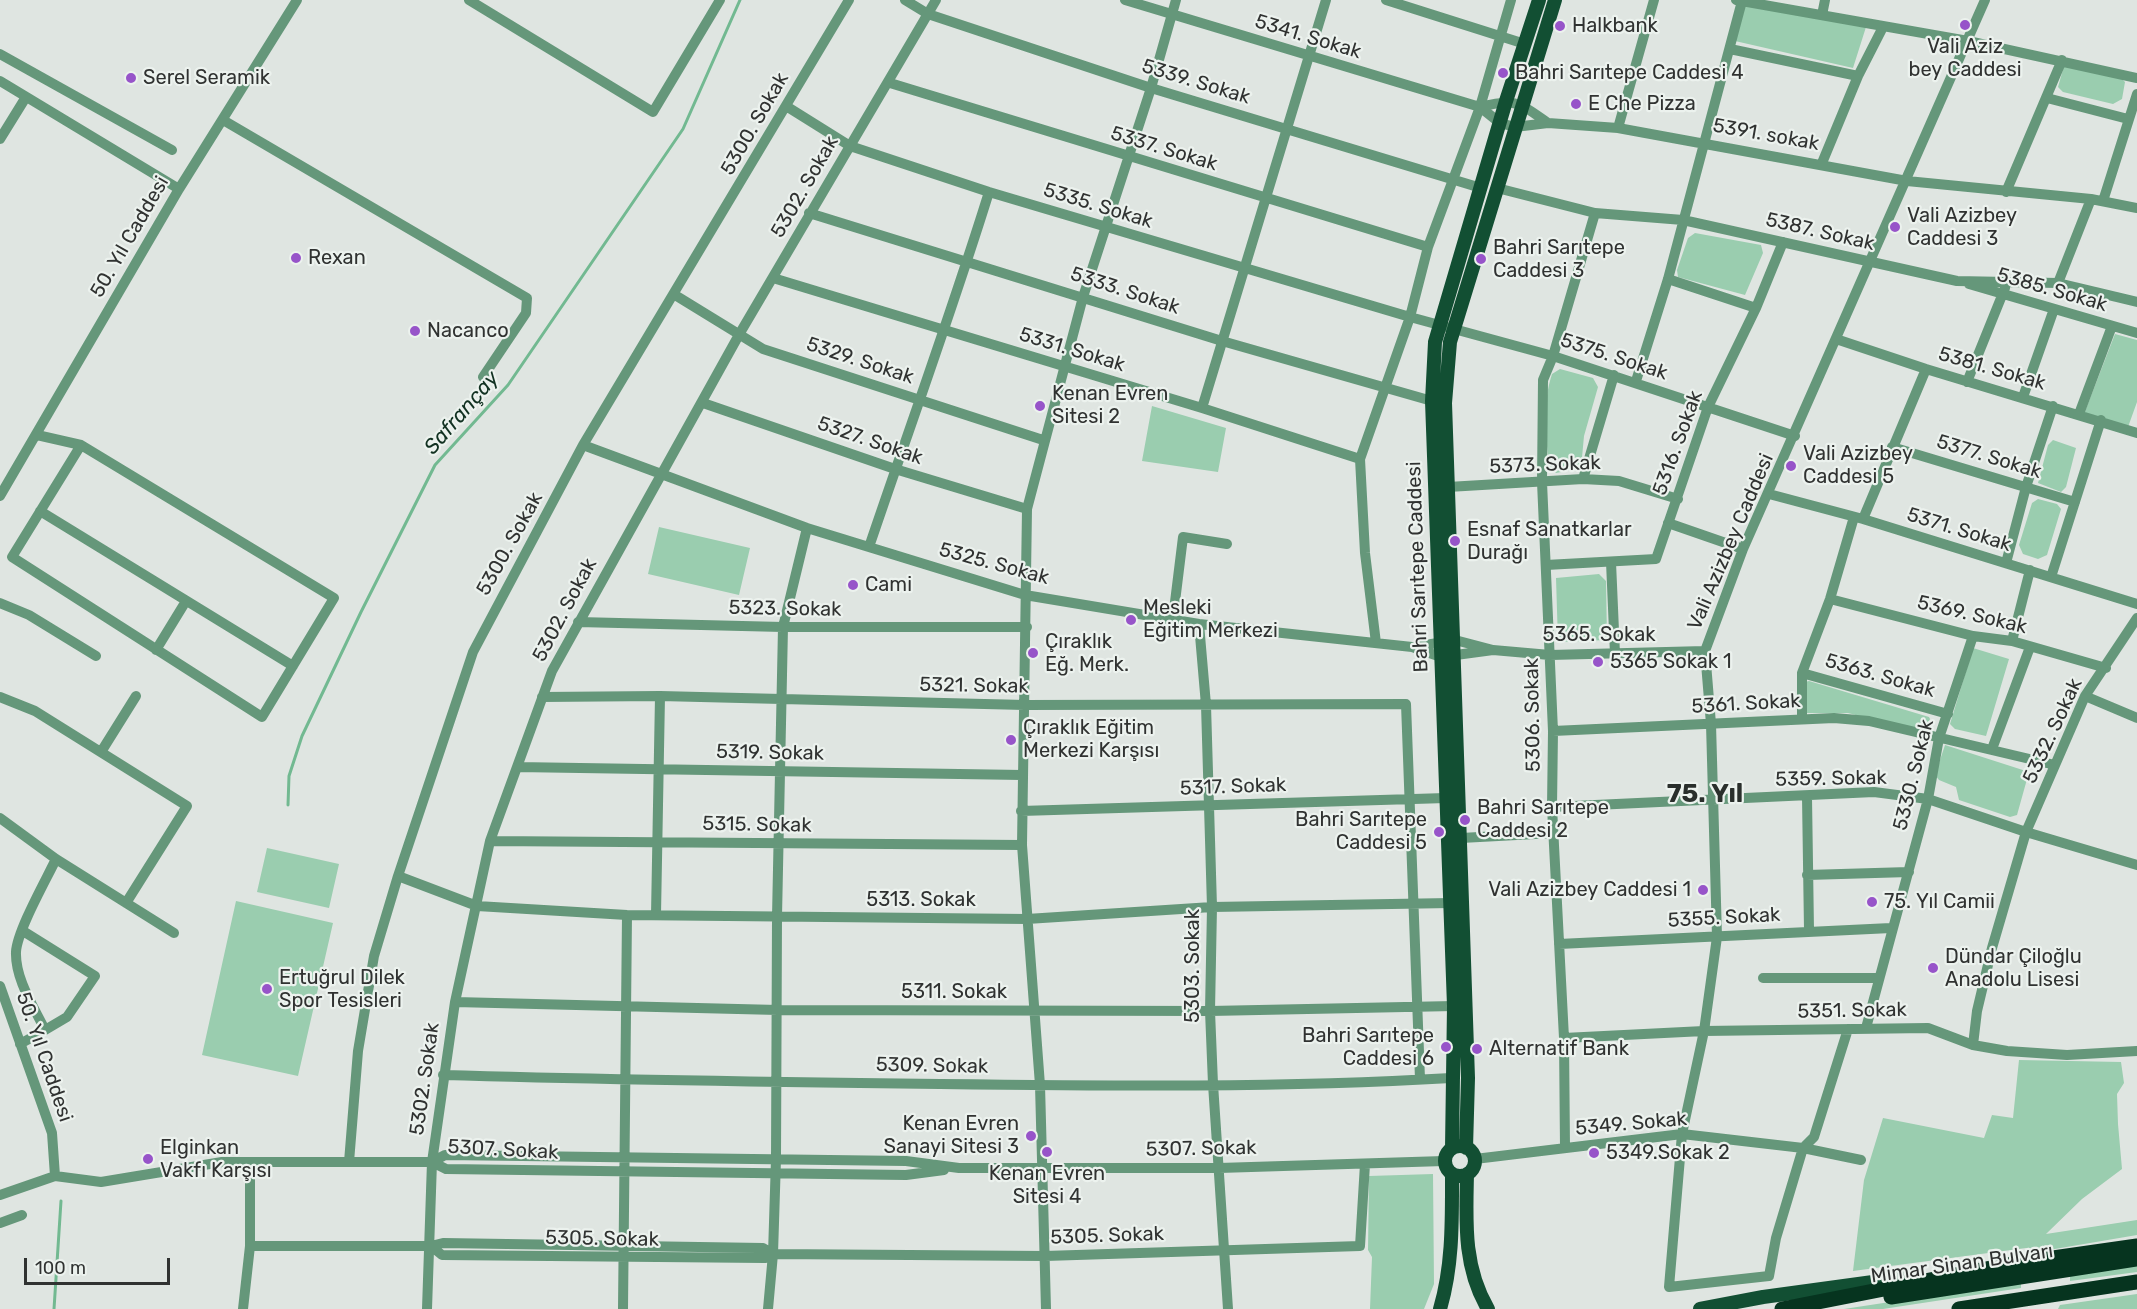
<!DOCTYPE html>
<meta charset="utf-8">
<style>
body{margin:0}
#map{position:relative;width:2137px;height:1309px;overflow:hidden;background:#dfe5e1;font-family:Rubik,sans-serif}
canvas{display:block}
.scale{position:absolute;left:24px;top:1258px;width:146px;height:27px;box-sizing:border-box;border:3px solid #303231;border-top:0;padding-left:8px;font-size:18px;line-height:21px;white-space:nowrap;color:#303231;-webkit-text-stroke:4px #ecf2ee;paint-order:stroke}
</style>
<div id="map">
<canvas width="2137" height="1309"></canvas>
<div class="scale">100 m</div>
</div>
<script>
const context = document.querySelector('canvas').getContext('2d');
context.lineJoin = 'round';
function paint(path, color) { context.fillStyle = color; context.fill(path, 'evenodd'); }
function stroke(path, color, width, dash) { context.strokeStyle = color; context.lineWidth = width; context.lineCap = dash ? 'butt' : 'round'; context.setLineDash(dash || []); context.stroke(path); }
function write(font, color, halo, rows, align = 'center') {
  context.font = font + ' Rubik,sans-serif'; context.lineWidth = 4.5; context.setLineDash([]); context.textBaseline = 'middle'; context.strokeStyle = halo; context.fillStyle = color; for (const [text, x, y, turn = 0] of rows) {
    context.save(); context.translate(x, y); context.rotate((+turn || 0) * Math.PI / 180); context.textAlign = isNaN(turn) ? turn : align; if (halo) context.strokeText(text, 0, 0); context.fillText(text, 0, 0); context.restore();
  }
}
const green = new Path2D(`
 M1743,5l123,22 -13,41 -118,-27z
 M2064,66l56,11 5,5 -3,17 -9,5 -50,-12 -5,-5z
 M1695,233l66,12 2,8 -18,42 -67,-18 -1,-7 11,-32z
 M2115,334l22,6v62l-9,25 -44,-13z
 M1560,369l33,9 5,9 -14,49 -3,32 -25,5 -7,-7c-3,-32 -7,-61 3,-92z
 M1152,406l74,22 -8,44 -76,-11z
 M2053,440l23,8 -10,39 -5,5 -23,-9 10,-38z
 M2038,499l19,5 4,5 -14,46 -9,4 -15,-5 -4,-9 13,-42z
 M659,527l91,21 -11,47 -91,-21z
 M1599,574l7,7 1,59 -49,2 -2,-64z
 M1973,648l36,11 -23,77 -31,-7 -5,-5z
 M1809,681l120,36 1,2 -4,12 -4,1 -74,-19h-42l-1,-31z
 M1945,745l84,27 -12,43 -7,2 -51,-17 -3,-13 -17,-7 -4,-5z
 M267,848l72,16 -10,44 -72,-16z
 M236,901l97,22 -35,153 -96,-21z
 M2019,1060l102,2 3,21 -7,11 1,30 4,45 -40,30 -36,35 91,-14v15l-100,17 -11,-4 -173,23 11,-91 19,-62 101,20 8,-23 21,3z
 M1433,1174l1,110 -10,25h-54l2,-52 -4,-7 1,-74z
 M2137,1265v7l-67,9v-5z
 M2021,1282v6l-138,21h-39z
 M2137,1294v15h-79l2,-4z`);
const stream = new Path2D(`
 M288,805l1,-29 13,-40 59,-124 74,-147 73,-80 175,-256 57,-129
 M54,1309l7,-108`);
const minor = new Path2D(`
 M469,0l184,112 67,-112
 M905,0l23,14 223,74 330,100
 M1125,0l355,107 20,16 15,4 33,-4 70,5 289,53 184,18 46,9
 M1386,0l139,44
 M1736,0l232,41 169,37
 M1822,15l3,-15
 M1730,49l128,27
 M0,54l172,96
 M0,81l179,108
 M890,83l538,164
 M2047,98l81,21
 M786,106l64,40 139,46 421,125 143,39 242,80
 M1480,107c36,-9 38,-5 68,16
 M223,120l304,178 -1,15 -43,64
 M1618,128l36,-128
 M0,139l26,-42
 M1822,163l36,-87 25,-49
 M1497,188l98,25 88,7 274,61 101,2 79,19
 M2006,192l56,-132
 M2103,201l34,-107
 M809,213l413,128 210,60
 M773,278l429,130 158,51
 M1668,279l88,29
 M2058,283l33,-84
 M1969,284l168,49
 M675,295l88,54 280,91
 M1836,339l90,30 211,64
 M1636,381l32,-102 74,-278
 M1967,382l38,-94
 M2023,397l31,-88
 M703,403l192,66 132,40
 M1202,408l124,-408
 M2079,414l33,-88
 M37,435l44,10 253,153 -72,119 -250,-160 69,-112
 M583,445l224,83 218,67 174,29 213,23 29,10 52,-7
 M1892,447l183,55
 M1583,479l31,-104
 M1448,487l135,-8 36,2 59,18
 M1769,494l94,25 274,85
 M0,496l179,-307 118,-189
 M40,511l253,155
 M1863,519l63,-150
 M1668,523l75,26
 M869,547c40,-118 83,-236 120,-355
 M1611,562l4,92
 M2006,563l20,-76 27,-81
 M1546,565l110,-6 52,-152 48,-99 27,-66
 M2051,577l50,-157
 M1830,599l143,37 39,5 94,27
 M0,603l29,12 67,41
 M1173,618l10,-81 44,7
 M578,622l205,5h244
 M1199,624l7,81 6,202 -2,104 3,73 15,225
 M2012,641l18,-71
 M1376,643l-11,-90 -5,-94 50,-142 18,-70 52,-140 31,-107
 M1414,647l41,-7 38,10 57,5 155,-4
 M156,650l30,-49
 M1802,673l146,41
 M2085,696l52,22
 M0,697l35,14 152,95 -61,97
 M542,697l118,-1 365,9 381,-1 14,375
 M1802,719v-46l28,-74 24,-82
 M1553,731l281,-13 35,3 186,44
 M1992,749l38,-102
 M101,752l35,-56
 M517,767l505,8
 M1807,797l2,133
 M1552,807l322,-15 54,7 98,33 111,33
 M1021,811l425,-13
 M0,818l56,41 118,74
 M1461,838l93,-5
 M490,841l532,4
 M1807,875l102,-3
 M398,876l79,30 150,9 400,4 185,-12 239,-4
 M656,915l4,-219
 M23,931l72,45 -28,41 -22,13
 M1559,944l332,-16
 M1763,978h116
 M0,986l52,147 3,43
 M455,1002l323,8 432,1 244,-5
 M1866,1028l62,-229 11,-61 34,-102
 M1848,1029l-34,108 -11,11 -27,90 -7,38 -100,11 13,-153 22,-103 13,-94 -6,-213 -6,-73 38,-102 242,-549
 M1564,1038l140,-7 224,-3 45,17 34,6 60,4 70,-4
 M20,1044l25,-14c-11,-23 -30,-51 -29,-78 1,-21 30,-72 40,-93
 M1973,1045l4,-34 15,-63 34,-116 59,-136 52,-78
 M443,1075c166,5 331,7 497,9 170,2 341,4 511,-6
 M1565,1148l-1,-110 -12,-231 1,-76 -11,-249 1,-102 10,-24 42,-143
 M1475,1159l207,-25 121,14 58,12
 M349,1162l9,-111 16,-95 24,-80 75,-224 110,-207 266,-445
 M432,1162l13,-7 461,6 53,7h260l225,-7
 M0,1195l55,-19 46,6 121,-20h210l14,7 460,6 38,-5
 M0,1223l22,-8
 M250,1246h181l12,-3 320,5 10,6 272,2 315,-10 5,-82
 M431,1246l11,9 323,3 8,-4
 M243,1309l7,-63v-84
 M427,1309l5,-147 23,-160 35,-161 62,-170 188,-338 196,-333
 M623,1309l4,-394
 M768,1309l5,-55 3,-95 1,-242 6,-290 24,-99
 M1046,1309l-6,-224 -18,-240 5,-336 56,-212 68,-209 25,-88`);
const major = new Path2D(`
 M1445 1161a15 15 0 1 1 30 0a15 15 0 1 1-30 0Z
 M1452,1148l2,-142 -22,-605 3,-59 5,-17 66,-224 33,-101
 M1466,1148l2,-70 -23,-675 5,-61 105,-342
 M1467,1174c-1,47 -4,93 21,135
 M1440,1309c13,-44 12,-89 12,-135
 M1700,1309l63,-12 154,-21`);
const highway = new Path2D(`
 M1891,1297l246,-38
 M1782,1309l229,-45 126,-18
 M1959,1309l178,-27`);
const markers = [
 [1965,25,6,"#9754c9"],
 [1560,26,6,"#9754c9"],
 [1503,73,6,"#9754c9"],
 [131,78,6,"#9754c9"],
 [1576,104,6,"#9754c9"],
 [1895,227,6,"#9754c9"],
 [296,258,6,"#9754c9"],
 [1481,259,6,"#9754c9"],
 [415,331,6,"#9754c9"],
 [1040,406,6,"#9754c9"],
 [1791,466,6,"#9754c9"],
 [1455,541,6,"#9754c9"],
 [853,585,6,"#9754c9"],
 [1131,620,6,"#9754c9"],
 [1033,653,6,"#9754c9"],
 [1598,662,6,"#9754c9"],
 [1011,740,6,"#9754c9"],
 [1465,820,6,"#9754c9"],
 [1439,832,6,"#9754c9"],
 [1703,890,6,"#9754c9"],
 [1872,902,6,"#9754c9"],
 [1933,968,6,"#9754c9"],
 [267,989,6,"#9754c9"],
 [1446,1047,6,"#9754c9"],
 [1477,1049,6,"#9754c9"],
 [1031,1136,6,"#9754c9"],
 [1047,1152,6,"#9754c9"],
 [1594,1153,6,"#9754c9"],
 [148,1159,6,"#9754c9"]
];
const poiNames = [
 ["Halkbank",1572,26],
 ["Vali Aziz",1965,47,"center"],
 ["bey Caddesi",1965,70,"center"],
 ["Bahri Sarıtepe Caddesi 4",1515,73],
 ["Serel Seramik",143,78],
 ["E Che Pizza",1588,104],
 ["Vali Azizbey",1907,216],
 ["Caddesi 3",1907,239],
 ["Bahri Sarıtepe",1493,248],
 ["Caddesi 3",1493,271],
 ["Rexan",308,258],
 ["Nacanco",427,331],
 ["Kenan Evren",1052,394],
 ["Sitesi 2",1052,417],
 ["Vali Azizbey",1803,454],
 ["Caddesi 5",1803,477],
 ["Esnaf Sanatkarlar",1467,530],
 ["Durağı",1467,553],
 ["Cami",865,585],
 ["Mesleki",1143,608],
 ["Eğitim Merkezi",1143,631],
 ["Çıraklık",1045,642],
 ["Eğ. Merk.",1045,665],
 ["5365 Sokak 1",1610,662],
 ["Çıraklık Eğitim",1023,728],
 ["Merkezi Karşısı",1023,751],
 ["Bahri Sarıtepe",1477,808],
 ["Caddesi 2",1477,831],
 ["Bahri Sarıtepe",1427,820,"right"],
 ["Caddesi 5",1427,843,"right"],
 ["Vali Azizbey Caddesi 1",1691,890,"right"],
 ["75. Yıl Camii",1884,902],
 ["Dündar Çiloğlu",1945,957],
 ["Anadolu Lisesi",1945,980],
 ["Ertuğrul Dilek",279,978],
 ["Spor Tesisleri",279,1001],
 ["Bahri Sarıtepe",1434,1036,"right"],
 ["Caddesi 6",1434,1059,"right"],
 ["Alternatif Bank",1489,1049],
 ["Kenan Evren",1019,1124,"right"],
 ["Sanayi Sitesi 3",1019,1147,"right"],
 ["Elginkan",160,1148],
 ["Vakfı Karşısı",160,1171],
 ["5349.Sokak 2",1606,1153],
 ["Kenan Evren",1047,1174,"center"],
 ["Sitesi 4",1047,1197,"center"]
];
const streetNames = [
 ["5341. Sokak",1308,37,17],
 ["5339. Sokak",1196,82,17],
 ["5300. Sokak",755,124,-60],
 ["5391. sokak",1766,135,10],
 ["5337. Sokak",1164,149,17],
 ["5302. Sokak",805,187,-60],
 ["5335. Sokak",1098,206,17],
 ["5387. Sokak",1820,232,13],
 ["50. Yıl Caddesi",130,237,-60],
 ["5385. Sokak",2052,290,16],
 ["5333. Sokak",1125,291,18],
 ["5331. Sokak",1072,350,17],
 ["5375. Sokak",1614,357,18],
 ["5329. Sokak",860,361,18],
 ["5381. Sokak",1992,369,16],
 ["5327. Sokak",870,441,19],
 ["5316. Sokak",1678,443,-70],
 ["5377. Sokak",1989,457,17],
 ["5373. Sokak",1545,465,-2],
 ["5371. Sokak",1959,530,17],
 ["Vali Azizbey Caddesi",1731,542,-67],
 ["5300. Sokak",510,544,-61],
 ["5325. Sokak",994,564,15],
 ["Bahri Sarıtepe Caddesi",1418,567,-92],
 ["5323. Sokak",785,609,1],
 ["5302. Sokak",565,610,-62],
 ["5369. Sokak",1972,615,13],
 ["5365. Sokak",1599,635],
 ["5363. Sokak",1880,676,16],
 ["5321. Sokak",974,686,1],
 ["5361. Sokak",1746,704,-3],
 ["5306. Sokak",1533,715,-91],
 ["5332. Sokak",2053,731,-65],
 ["5319. Sokak",770,753,1],
 ["5330. Sokak",1914,775,-76],
 ["5359. Sokak",1831,779,-1],
 ["5317. Sokak",1233,787,-2],
 ["5315. Sokak",757,825,1],
 ["5313. Sokak",921,900],
 ["5355. Sokak",1724,918,-3],
 ["5303. Sokak",1193,966,-90],
 ["5311. Sokak",954,992],
 ["5351. Sokak",1852,1011,-1],
 ["50. Yıl Caddesi",44,1057,71],
 ["5309. Sokak",932,1066,1],
 ["5302. Sokak",425,1079,-82],
 ["5349. Sokak",1631,1124,-5],
 ["5307. Sokak",1201,1149,-1],
 ["5307. Sokak",503,1150,3],
 ["5305. Sokak",1107,1236,-2],
 ["5305. Sokak",602,1239,1],
 ["Mimar Sinan Bulvarı",1962,1264,-8]
];
const waterNames = [
 ["Safrançay",462,413,-49]
];
const districtNames = [
 ["75. Yıl",1705,794]
];
paint(green, '#9acdaf');
stroke(stream, '#72b991', 3);
stroke(minor, '#65977a', 10);
stroke(major, '#124f33', 14);
stroke(highway, '#06341f', 15);
for (const [x, y, r, color] of markers) { const dot = new Path2D(); dot.arc(x, y, r, 0, 2 * Math.PI); context.fillStyle = color; context.fill(dot); stroke(dot, '#ecf2ee', 2); }
write('20px', '#303231', '#ecf2ee', poiNames, 'left');
write('20px', '#303231', '#ecf2ee', streetNames);
write('italic 21px', '#113121', '#ecf2ee', waterNames);
write('bold 26px', '#2a2f2c', '#ecf2ee', districtNames);
</script>
